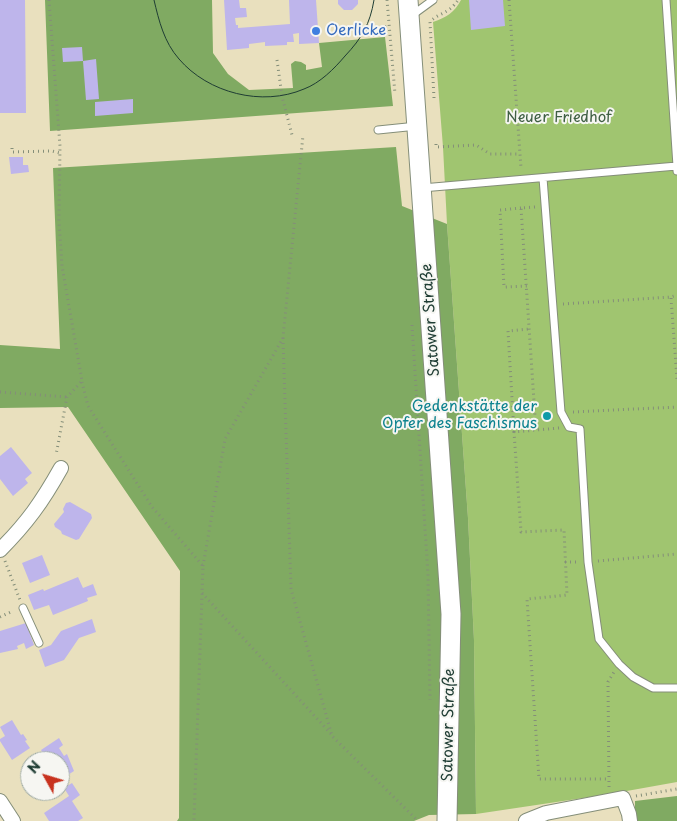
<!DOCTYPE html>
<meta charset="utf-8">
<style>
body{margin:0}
#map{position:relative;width:677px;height:821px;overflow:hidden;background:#e9e0be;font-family:"Playpen Sans",sans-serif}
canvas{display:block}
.north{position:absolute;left:20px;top:751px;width:50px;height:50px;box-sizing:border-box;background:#f6f6f2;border:1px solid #a0aca6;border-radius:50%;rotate:309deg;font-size:14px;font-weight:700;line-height:20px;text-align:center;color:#1f3d34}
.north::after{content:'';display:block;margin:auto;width:18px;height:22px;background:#c8321e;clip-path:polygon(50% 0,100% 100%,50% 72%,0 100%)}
</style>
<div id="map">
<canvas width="677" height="821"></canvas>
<div class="north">N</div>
</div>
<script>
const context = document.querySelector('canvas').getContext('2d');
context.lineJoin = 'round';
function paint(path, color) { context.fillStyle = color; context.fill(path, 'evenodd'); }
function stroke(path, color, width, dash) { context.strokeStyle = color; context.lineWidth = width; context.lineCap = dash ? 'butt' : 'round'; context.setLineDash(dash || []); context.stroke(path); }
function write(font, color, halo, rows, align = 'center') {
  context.font = font + ' "Playpen Sans",sans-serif'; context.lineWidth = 4; context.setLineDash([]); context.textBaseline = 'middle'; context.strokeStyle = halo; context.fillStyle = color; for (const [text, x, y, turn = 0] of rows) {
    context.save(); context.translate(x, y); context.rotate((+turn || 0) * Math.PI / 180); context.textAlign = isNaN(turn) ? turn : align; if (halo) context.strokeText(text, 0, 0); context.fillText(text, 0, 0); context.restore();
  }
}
const green = new Path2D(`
 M461,0h216v782l-67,12 -134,20 -2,-174 -6,-122 -21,-294 -4,-77 -10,-125c14,-5 21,-9 28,-22z`);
const forest = new Path2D(`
 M45,0h167l1,53 15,21 21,16 44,-2 -2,-24 4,-3 6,1 5,3v5l16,-3 -3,-24 66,-6 8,69 -343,25z
 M396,147l6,59 45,18 21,294 6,122 2,174 -47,1 -15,6h-237l2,-3 1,-247 -112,-164 -68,1v-63l60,4 -7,-181z
 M677,796v25h-42v-20z`);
const building = new Path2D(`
 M0,0h25l1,113h-26z
 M224,0h15l1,8h6l1,9 -12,1 1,7h2v3l52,-4 -1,-24h27l3,43 -20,1v-11l-6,1 1,8h-7v3l-22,1v-4l-16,2v4l-22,2z
 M338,0h20v4l-6,6h-8l-6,-6z
 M469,0h34l2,26 -34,4z
 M82,47l1,14 -20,1 -1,-14z
 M96,59l3,40 -13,1 -3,-39z
 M133,99v14l-38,3v-14z
 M9,157h14v8h5l1,7 -18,2z
 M11,447l21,26 -7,6 3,4 -15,13 -13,-17v-23z
 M70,502l21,12 1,4 -13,21 -3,1 -14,-6 -1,-3 -6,-4 -1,-3 10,-12 -1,-3 3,-6z
 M42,555l8,20 -20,8 -8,-20z
 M78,577l5,11 10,-4 4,11 -10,3 1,3 -35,14 -4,-10 -15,5 -6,-15 15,-6 1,2z
 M92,619l4,13 -17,6 -15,22 -19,7 -6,-17 12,-5 10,-14z
 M26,623l8,22 -8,4 -2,-6 -7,3 1,3 -18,4v-22z
 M12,720l9,15 2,-1 4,6 -2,1 5,7 -18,12 -12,-19v-2l5,-3 -5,-9z
 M59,738l4,7 -4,3 5,8 3,-2 7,17 -14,9v-19h-17l-1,-2 3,-2 -4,-7z
 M72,783l8,12 -8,6 11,17 -5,3h-29l-5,-8 25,-17 -5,-8z`);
const path = new Path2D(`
 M49,0l11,146 -1,75 3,45 20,115 -15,16 -11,58
 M387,0l8,94
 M509,0l12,168
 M361,28l5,2 23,-4
 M277,60l5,36 10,39
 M434,98l-4,-76c9,-10 18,-7 28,-22
 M436,144v3l40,-2 14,9h30
 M12,148v4l40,-1 8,2
 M535,207l-14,1 15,223
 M521,208l-21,2 4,77 23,-1
 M671,298l6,81
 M563,304l108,-7 6,-2
 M412,325l16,250 2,125
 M283,338l8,251 41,147 86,85
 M82,382l6,24 64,101 51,59 -9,255
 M0,392l67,5
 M573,412l104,-5
 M559,428l-45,4 7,100 43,-2 3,65 -40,4 12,180h69
 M514,432l-6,-101 21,-2
 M5,561l15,39
 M598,561l79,-7
 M565,562h12
 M203,566l22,-127 58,-101 20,-203
 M202,593l130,142
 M0,617l13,-6
 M609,787l-1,-105 6,-10
 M636,796l41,-7`);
const lane = new Path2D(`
 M666,0l11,166
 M411,16l22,-16
 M378,130l39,-4
 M543,178l18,234 8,15 11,2 8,133 11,77 20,25 14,13 20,11h24
 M422,188l255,-22v5
 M23,608l16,35`);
const street = new Path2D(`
 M0,550c27,-27 42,-48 61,-82
 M0,801l13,20
 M526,821l20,-8 77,-15 6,16 1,7`);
const secondary = new Path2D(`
 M408,0l43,614 -4,207`);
const tram = new Path2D(`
 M154,0c5,21 10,42 25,59 29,34 83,48 125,30 16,-6 30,-20 41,-33 17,-18 25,-32 29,-56`);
const markers = [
 [316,31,5,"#3f7fe0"],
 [547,416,5,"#0f9aa8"]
];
const shopNames = [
 ["Oerlicke",326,31]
];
const parkNames = [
 ["Neuer Friedhof",559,118]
];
const streetNames = [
 ["Satower Straße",431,320,-94],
 ["Satower Straße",449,725,-89]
];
const cultureNames = [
 ["Gedenkstätte der",537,407],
 ["Opfer des Faschismus",537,424]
];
paint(green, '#a0c570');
paint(forest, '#80aa62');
paint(building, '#beb5eb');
stroke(lane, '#848e79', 9);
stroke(street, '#848e79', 16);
stroke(secondary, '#848e79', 21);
stroke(path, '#848e79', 3, [1, 4]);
stroke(lane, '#fff', 7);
stroke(street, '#fff', 14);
stroke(secondary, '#fff', 19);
stroke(tram, '#1f3d34', 1);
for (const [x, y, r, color] of markers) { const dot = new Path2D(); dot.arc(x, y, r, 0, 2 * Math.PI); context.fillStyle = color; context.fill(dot); stroke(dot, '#f6f6f2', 2); }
write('15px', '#366cbe', '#f6f6f2', shopNames, 'left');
write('15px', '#3f5f43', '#f6f6f2', parkNames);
write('15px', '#1f3d34', '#f6f6f2', streetNames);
write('15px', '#0d838f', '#f6f6f2', cultureNames, 'right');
</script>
